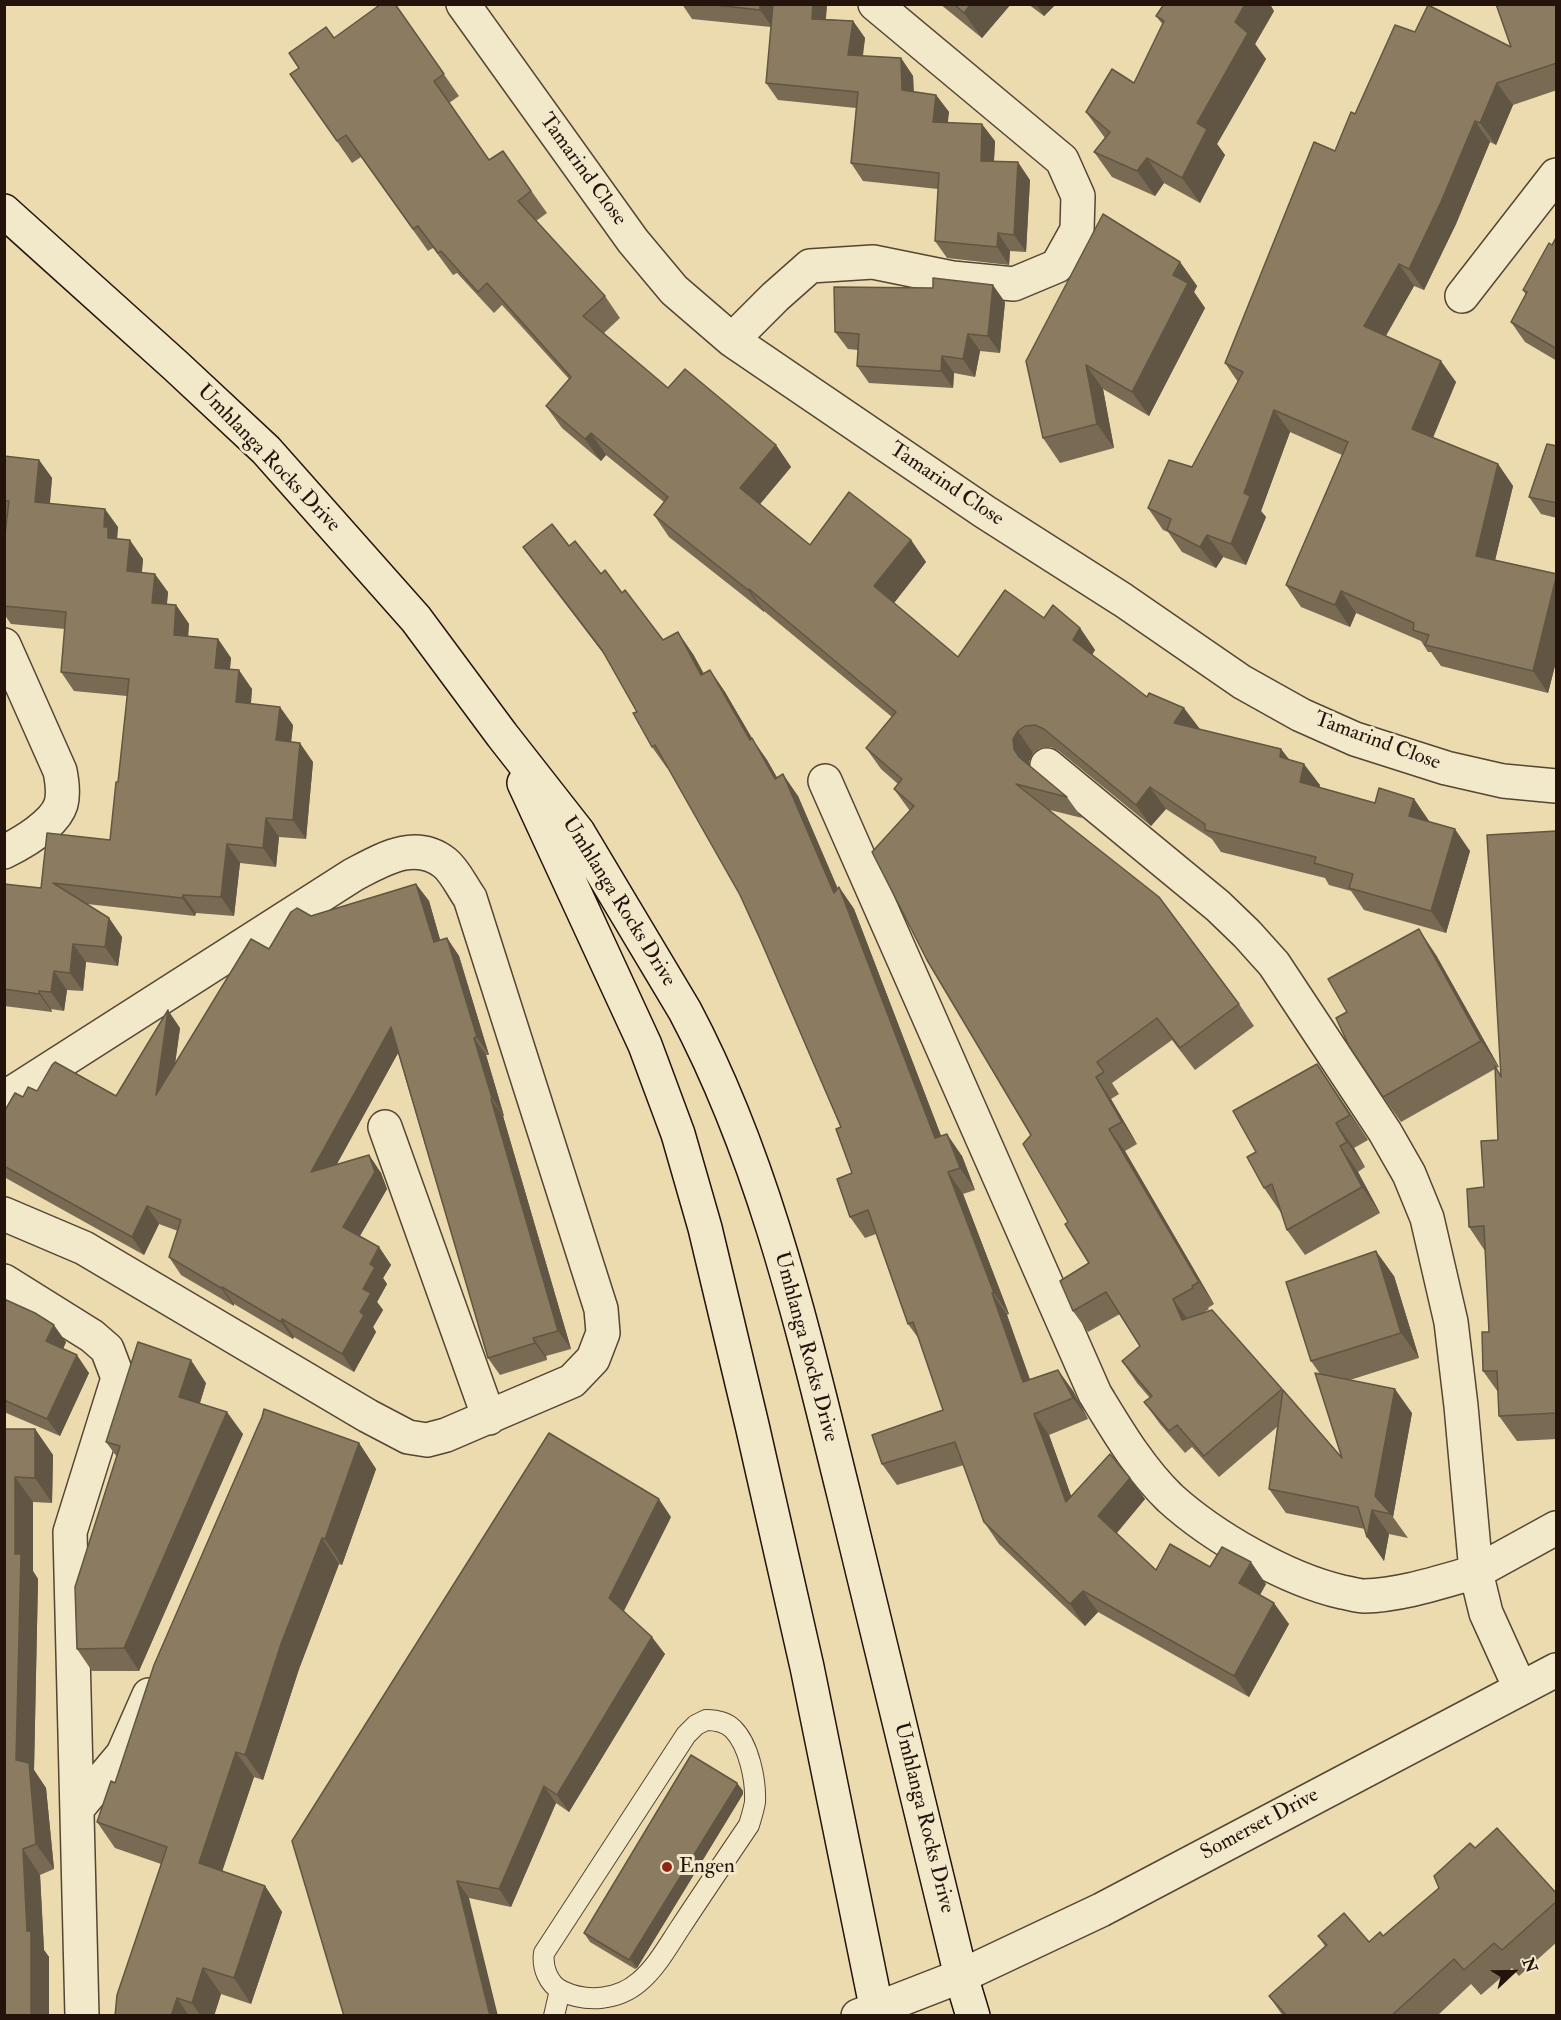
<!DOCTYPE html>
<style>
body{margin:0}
#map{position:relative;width:1561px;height:2020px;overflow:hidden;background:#ebdbae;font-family:"IM FELL Double Pica",serif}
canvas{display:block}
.frame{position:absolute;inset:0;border:6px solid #23130b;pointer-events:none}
.north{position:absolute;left:1483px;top:1942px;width:60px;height:60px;-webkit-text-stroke:4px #f2e8ca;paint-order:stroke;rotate:68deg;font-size:16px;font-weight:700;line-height:24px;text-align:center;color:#23130b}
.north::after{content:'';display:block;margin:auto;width:21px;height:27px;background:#23130b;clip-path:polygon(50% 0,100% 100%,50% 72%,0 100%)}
</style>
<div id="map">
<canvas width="1561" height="2020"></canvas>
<div class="frame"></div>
<div class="north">N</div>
</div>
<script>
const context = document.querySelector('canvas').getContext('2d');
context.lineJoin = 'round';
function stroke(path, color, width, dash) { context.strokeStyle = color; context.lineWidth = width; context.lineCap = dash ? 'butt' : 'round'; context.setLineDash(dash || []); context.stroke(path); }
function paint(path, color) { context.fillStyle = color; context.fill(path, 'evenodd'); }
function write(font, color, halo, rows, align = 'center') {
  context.font = font + ' "IM FELL Double Pica",serif'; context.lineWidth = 6; context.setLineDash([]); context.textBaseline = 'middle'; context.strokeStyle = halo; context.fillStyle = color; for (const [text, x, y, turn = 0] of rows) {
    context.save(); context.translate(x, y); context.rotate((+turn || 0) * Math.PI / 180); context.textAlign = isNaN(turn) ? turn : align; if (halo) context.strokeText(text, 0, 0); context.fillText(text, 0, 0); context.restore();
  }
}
const service = new Path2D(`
 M706,1720c9,0 20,2 27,9 16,16 23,51 22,73 -1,7 -4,16 -6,23 -23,34 -46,68 -69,103 -12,18 -24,40 -41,54 -21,18 -52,21 -77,9 -14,-7 -20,-24 -18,-38l142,-218 10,-10z
 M554,2016l6,-26`);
const minor = new Path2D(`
 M463,4l170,237 41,49 58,50 253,172 138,88 119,82 59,33 54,24 91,29 57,13 53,5
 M1462,296l94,-121
 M732,340l43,-43 35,-31 63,-4 79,16 62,6 43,-18 20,-36 1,-34 -16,-36 -187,-156
 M4,645l56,126c2,10 4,22 1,33 -6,20 -39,39 -57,48
 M825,781l270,613c22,36 44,74 75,104 43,39 116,81 172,94 7,1 15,4 22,4 38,-1 76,-14 112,-24l-15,-166 -10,-84 -24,-104 -18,-44 -24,-42 -111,-168 -27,-30 -29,-28 -171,-141
 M4,1098l349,-223c29,-15 62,-36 92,-12 10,8 17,24 25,35l131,411 2,24 -10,26 -21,22 -126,54 -19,5 -19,-3 -40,-21 -284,-168 -80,-34
 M385,1127l104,291
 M4,1281l88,55 15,13 11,29 -48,154 12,484
 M1520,1688l-34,-75 -10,-41 80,-44
 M77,1809l46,-55 26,-59
 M858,2016l103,-40 140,-66 455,-240`);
const secondary = new Path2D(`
 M4,211l172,155 90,84 150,169 86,116 76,97 107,179c80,151 118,319 159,484 39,160 78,320 117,481l12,40
 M524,783l121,262 33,89 27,94 47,197 55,242 71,349`);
const wall = new Path2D(`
 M395,4l64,92 -10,7 40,57 14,-9 44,62 -11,8 69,75 15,22 -16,15 64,55 108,57 15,22 -31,37 50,41 101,-5 15,22 -32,41 64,54 86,-39 36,10 15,22 -3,5 55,42 52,32 82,20 8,10 31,26 -1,3 56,15 39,-4 15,22v1l41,29 -24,82 -82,-23 -13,-19 -22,-6 -4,-7 -104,-26 -9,-13 -46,-30 -15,17 -92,-75 -8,-4 -11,1 -7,5 -4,8v4l38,32 15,21 -32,-8 189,194 15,22 -59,44 -23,-30 -60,43 7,11 -8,5 26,45 -12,7 89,153 -6,4 1,1 -6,4 9,-3 130,148 -22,-84 -9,-13 83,-85 25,82 -69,22 62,33 -19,104 15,21 -19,-4 -5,27 -19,-32 -79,-16 -17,-24 8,-62 -58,50 -27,-30 -7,6 -25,-29 -16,-22 6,-4 -13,-15 -15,-22 18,-15 -20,-32 -32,18 -15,-21 16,-48 -21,-41 -37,-87 -121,-324 -16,-22 4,-5 -17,-15 -15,-21 26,-31 -128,-106v1l-95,-75 -15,-22 10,-13 -58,-47 -5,6 -39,-33 -16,-22 23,-27 -67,-74 -8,8 -37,-40 -4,2 -20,-27 -5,3 -67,-94 -9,6 -62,-89 9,-6 -10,-15 45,-15z
 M682,4h145l-1,15 27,2 12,17 -2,18 38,2 12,18 1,16 22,3 13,17 -2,10 48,19 -1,20 36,19 -4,72 -16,-1 -1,14 -62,-7 -12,-17 3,-52 -75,-8 -12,-18 5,-55 -78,-8 -12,-17 5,-56 -79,-8z
 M940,4h71l-29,34z
 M1028,4h28l-12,12z
 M1557,4v86l-44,15 -17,40 -6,-3 -34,82 -32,66 -10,-4 -28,50 70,46 -23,56 65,26 15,22 -18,74 62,14v84l-9,35 -107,-27 -10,-14h-3l-7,-11 -65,-28 -6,14 -49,-20 -15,-22 56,-130 -52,-23 -29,79 5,6 -20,48 -23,-8 -7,11 -34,-16 -14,-20 -5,-2 -15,-22 44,-41 46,-85 -13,-19 110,-212 20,-37 60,-82 96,15z
 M1274,11l-19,33 11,15 -49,85 8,11 -25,48 -36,-20 -9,13 -43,-19 -18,-25 11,-14 -19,-26 48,-29 29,-58 -7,-9z
 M1557,236v125l-32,-19 -14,-20 15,-27 -3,-5z
 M1180,262l17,24 -3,6 11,16 -56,108 -46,-27 11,59 -54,15 -17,-25 -17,-77z
 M1005,302l-5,51 -20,-2 -5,26 -21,-4 -1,15 -84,-5 -12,-17 1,-16 -10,-1 -13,-17z
 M1557,446v72l-16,-4 -12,-17z
 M4,456l35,4 13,18 -2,25 68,24 -1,12 26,20 -1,13 26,20 -1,12 9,1 13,19 -1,12 30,3 13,19 -1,11 22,20 -1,15 42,21 -2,17 22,20 -7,77 -27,-2 -3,30 -36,-4 -6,53 -38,-3 -1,3 -108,-12 22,14 13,19 -4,29 -32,-4 -3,29 -16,-1 -3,21 -13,-2 1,3 -48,-6v-122l37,4 69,-48 8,-58 9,-86 -53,-5 -13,-19 4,-43 -54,-5 -7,-10v-71l3,-25h-3z
 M569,546l53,47 41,47 30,14 11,20 6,-4 15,22 28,48 14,20 10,18 21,18 40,93 1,-2 15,22 87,227 21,20 13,34 -12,4 46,120 -2,1 23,64 28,-9 15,21 15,28 -39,16 22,61 59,-18 15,21 -28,34 39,37 54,-3 56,17 -6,11 29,29 -40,73 -151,-85 -13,14 -86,-82 -15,-22 -20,-57 -67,20 -15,-21 61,-54 -24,-71 -11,-15 -32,-90 -11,4 -15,-21 2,-44 -11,-46 -80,-186 -21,-46 -72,-128 -1,1 -15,-21 -15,-35 -31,-55 -68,-89 -15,-21z
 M1557,831v608l-40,2 -18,-25 -1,-24 -15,-21 6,-39 -4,-81 -16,-24 15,-40 14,-47 -3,-71 -94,53 -18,-25 53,-142 63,112 -3,1 5,7z
 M416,884l13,17 11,39 7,-2 12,18 30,99h-3l18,61h-1l68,233 -25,7 1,4 -47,15 -12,-17 -90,-305 -61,111 32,-9 12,18 6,16 -27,47 19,11 12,18 -8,13 4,6 -10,18 6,8 -10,17 3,5 -22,40 -60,-35 -1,2 -59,-35v2l-53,-31 -12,-18 9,-26 -19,-7 -15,31 -140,-78v-65l19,-15 14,-6 79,5 64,-68 -5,36 94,-115 42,-33z
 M1334,1089l34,51 -14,8 11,19 -7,5 22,41 -75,42 -18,-25 -5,-16 -18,-26 -8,-36z
 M4,1299l62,43 -3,7 26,24 -29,63 -56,-24z
 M206,1383l-6,20 43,31 -104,237h-47l-15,-22 40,-192 -11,-15z
 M4,1429h31l18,26 -1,48 -19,-1v69l5,8 -4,191 12,18 8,81 -14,6 4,75 5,7 -45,59z
 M359,1443l17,26 -34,96 -3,-1 -40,105 -36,111 -9,-3 -32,95 43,14 17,26 -31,92 -30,-10 -7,22h-99l46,-152 -46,-16 -18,-26 18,-39z
 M671,1517l-47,94 41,43 -96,158 -13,-9 -45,104 -42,-9 -125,118z
 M737,1783l6,8v3l-106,174 -2,1 -45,-27 -6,-9z
 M1475,1848l82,46v48l-38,34 -7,-8 -31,27 -10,-11 -34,32h-154l-14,-20 56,-50 -7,-10 51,6 14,-6 56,-48z`);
const shadedWall = new Path2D(`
 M760,4h14l-2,23 -12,-17z
 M813,4h14l-3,32 -12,-17z
 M971,4h40l-29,34 -18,-25z
 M1036,4h20l-12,12z
 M1245,4h25l4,7 -19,33 11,15 -49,85 8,11 -25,48 -18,-25 15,-55 38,-101z
 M853,21l12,17 -5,34 -12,-17z
 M901,58l12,18 1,32 -12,-18z
 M1497,83l16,22 -17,40 -16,-22z
 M936,95l13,17 -3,27 -13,-17z
 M1475,121l15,21 -34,82 -32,66 -15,-21z
 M982,124l13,17 -2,37 -12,-17z
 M1147,158l17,25 -9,13 -18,-25z
 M1018,162l12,18 -4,72 -12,-17z
 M998,233l12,18 -1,14 -12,-18z
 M1180,262l17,24 -3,6 11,16 -56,108 -17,-24 41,-117z
 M1399,264l15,22 -35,61 -15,-21z
 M993,285l12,17 -5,51 -12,-17z
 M968,334l12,17 -5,26 -12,-18z
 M942,356l12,17 -1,15 -12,-17z
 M1441,361l15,21 -29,69 -15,-22z
 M1086,365l17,24 11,59 -17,-24z
 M1274,410l16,22 -29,79 5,6 -20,48 -15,-21 13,-51z
 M591,433l15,22 -5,6 -16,-22z
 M776,445l15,22 -36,43 -15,-22z
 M39,460l13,18 -4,43 -13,-19z
 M1498,464l15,22 -22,91 -15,-21z
 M105,509l13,18 -1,12 -9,-1 -4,-11z
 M1207,535l16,22 -7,11 -16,-21z
 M130,540l13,19 -3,30 -13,-18z
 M911,540l15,22 -36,46 -16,-22z
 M155,574l13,18 -3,29 -13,-18z
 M1557,574v84l-9,35 -15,-22z
 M749,589l15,22v1l-16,-22z
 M1341,591l15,22 -6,14 -15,-22z
 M176,605l13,19 -2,29 -13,-18z
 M1080,628l15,22 -7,11 -15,-21z
 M678,632l15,22 23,42 -15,-21z
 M218,639l13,19 -3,28 -13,-18z
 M239,670l13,19 -3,32 -13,-19z
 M710,670l15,22 28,48 14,20 23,40 -40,-60z
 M280,707l13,18 -4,34 -13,-19z
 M1184,708l16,21 -26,-6z
 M1018,731l15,22 -4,8v10l-15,-22 -1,-10z
 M300,743l13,19 -7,77 -13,-19z
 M1281,749l16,22 -17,-14z
 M1304,764l16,21 -5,19 -15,-22z
 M783,774l15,22 51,119 -15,-22z
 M1150,787l16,22 -15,17 -15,-21z
 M1414,799l15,22 -5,17 -15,-22z
 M266,818l13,19 -3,30 -13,-19z
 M1455,829l15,22 -24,82 -15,-22z
 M227,844l13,19 -6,53 -13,-19z
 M416,884l13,17 17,59 -12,-18z
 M839,887l15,22 96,250 -15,-21z
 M183,895l13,18 -1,3 -13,-18z
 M109,918l13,19 -4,29 -13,-19z
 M1419,929l17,26 63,112 -18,-26z
 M447,938l12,18 30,99 -12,-18z
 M73,944l13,18 -3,29 -13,-18z
 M54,971l13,19 -3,21 -13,-19z
 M39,991l12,18 1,3 -13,-18z
 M168,1010l12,18 -12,85 -12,-18z
 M391,1027l12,17 -80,145 -12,-17z
 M474,1038l12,17 18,61 -12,-18z
 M1317,1064l17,25 34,51 -18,-25z
 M1096,1077l15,22 26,45 -15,-22z
 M491,1099l12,17 68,233 -13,-18z
 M1336,1123l18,25 11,19 -18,-25z
 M1109,1129l16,22 89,153 -15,-22z
 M947,1134l15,22 13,34 -15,-22z
 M1340,1146l18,26 22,41 -18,-26z
 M369,1155l12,18 6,16 -32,55 -12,-17z
 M948,1172l15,22 46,120 -15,-21z
 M147,1206l12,18 -15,31 -12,-18z
 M379,1247l12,18 -8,13 4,6 -10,18 6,8 -10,17 3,5 -22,40 -12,-18 18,-42 3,-23 7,-25z
 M1376,1251l18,25 25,82 -18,-25z
 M222,1287l12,17v2l-13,-18z
 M992,1293l15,22 31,88 -15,-21z
 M1173,1299l16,22 -7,-1z
 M282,1319l12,18 -1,2 -12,-17z
 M54,1325l12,17 -7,16 -13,-17z
 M533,1338l13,18 1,4 -12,-17z
 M77,1355l12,18 -29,63 -13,-17z
 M191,1360l15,23 -11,36 -16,-22z
 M1058,1370l15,21 15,28 -15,-21z
 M1395,1389l17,24 -19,104 -18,-21z
 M227,1412l16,22 -104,237 -15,-23z
 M1034,1414l15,21 32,88 -15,-21z
 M35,1429l18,26 -1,48 -17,-25z
 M359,1443l17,26 -34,96 -17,-26z
 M15,1477l18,25v69l5,8 -4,191 12,18 8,81 -18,-25 -20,-84z
 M1130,1478l15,21 -32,38 -15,-21z
 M659,1499l12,18 -50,99 -12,-18z
 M1372,1510l17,24 -5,27 -17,-24z
 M322,1538l17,26 -40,105 -36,111 -18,-25 36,-111z
 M1251,1562l15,22 -12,21 -15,-22z
 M1083,1591l15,21 -13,14 -15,-22z
 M1274,1603l15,21 -40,73 -15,-21z
 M652,1637l13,17 -96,158 -12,-17z
 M236,1752l18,25 -38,112 -17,-26z
 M737,1783l6,8v3l-106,174 -7,-9z
 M544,1786l12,17 -45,104 -12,-18z
 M23,1849l17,26 4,75 5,7v59h-18z
 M457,1881l12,17 29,118h-8z
 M265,1886l17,26 -31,92 -17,-26z
 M203,1968l18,26 -7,22h-13l-9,-13z
 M177,1998l12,18h-18z`);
const building = new Path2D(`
 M381,4h14l49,70 -10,7 55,79 14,-9 28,40 -13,10 87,95 -22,20 85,72 17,-19 91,76 -36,43 70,57 39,-53 62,48 -37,46 84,71 47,-67 39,28 9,-13 27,23 -7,12 74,57 2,-4 35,15 -10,15 107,26 -1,8 24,7 -4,18 75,21 4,-15 35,11 -5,17 46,13 -24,82 -82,-23 4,-14 -39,-11 2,-6 -111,-27v-6l-55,-37 -14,18 -92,-76 -9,-4 -10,1 -7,5 -5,8 1,10 5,8 48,40 -51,-13 143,113 80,107 -59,44 -23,-30 -60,44 7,10 -8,5 26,45 -13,7 90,153 -7,4 1,2 -20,11 9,21 30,-10 70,79 -78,67 -27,-31 -8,6 -25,-29 8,-6 -30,-35 18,-15 -34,-54 -33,19 -13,-30 29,-18 -24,-39 3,-2 -45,-78 8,-9 -104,-175 -55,-108 42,-46 -20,-17 8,-10 -36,-31 30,-36 -147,-123 -1,1 -94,-75 14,-18 -77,-64 -6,6 -39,-33 25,-29 -84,-94 -9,9 -37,-41 -3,2 -20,-27 -5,3 -67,-94 -9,6 -47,-67 9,-6 -10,-15 37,-26 8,11z
 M707,4h53v6z
 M773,4h40l-1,15 41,2 -5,34 53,3 1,32 34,5 -3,27 49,2 -1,37 37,1 -4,73 -16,-2 -1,14 -62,-6 4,-68 -88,-10 7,-71 -92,-9z
 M954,4h17l-7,9z
 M1164,4h81l-10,18 13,11 -51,90 10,6 -25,49 -35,-20 -10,13 -43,-19 16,-20 -24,-20 26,-43 22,14 30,-62 -8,-5z
 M1496,4h61v59l-60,20 -17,40 -5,-2 -34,81 -32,67 -10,-5 -35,62 77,35 -29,68 86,35 -22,92 81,18 -24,97 -108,-26 4,-10 -16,-5 1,-7 -73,-32 -6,14 -49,-20 62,-143 -74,-32 -30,83 6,3 -19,48 -24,-9 -7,12 -33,-17 4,-11 -23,-11 21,-48 23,7 51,-95 -18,-9 89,-221 21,9 16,-39 4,2 40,-89 20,7 13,-27 83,42z
 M1103,214l77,48 -7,13 15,8 -56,109 -46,-27 11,59 -54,14 -17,-77z
 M1557,236v113l-46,-27 16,-30 -4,-2 26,-47 3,2z
 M933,278l60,7 -5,51 -20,-2 -5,25 -21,-3 -1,15 -84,-5 2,-32 -24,-2 -1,-45 99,1z
 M1547,444l10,2v57l-28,-6z
 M4,456l35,4 -4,42 70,7 -1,18h4v11l22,2 -3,31 28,3 -3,29 24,2 -2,30 44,4 -3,29 24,2 -3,32 44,5 -4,33 24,3 -7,77 -27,-2 -3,30 -36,-4 -6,53 -38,-2 -1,3 -129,-15 56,35 -4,29 -32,-3 -3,29 -16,-2 -3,21 -12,-1v3l-35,-5v-105l37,4 6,-55 63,7 6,-58h2l11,-103 -68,-7 5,-60 -62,-6v-63l5,-42h-5z
 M552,524l17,22 6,-5 26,33 4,-4 17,23 3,-3 38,50 15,-8 23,43 9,-5 40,70 2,-2 23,41 8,-5 51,119 5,-6 96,251 12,-4 13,34 -12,4 46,121h-2l31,89 35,-12 15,28 -39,16 32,88 44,-48 20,24 -32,38 58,54 14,-26 40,23 12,-20 29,15 -12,21 35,20 -40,73 -151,-85 -13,13 -86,-82 -29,-80 -73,22 -10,-29 71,-25 -30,-88 -5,2 -40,-114 -18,7 -13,-38 15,-6 -16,-44 5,-2 -80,-186 -21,-46 -85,-150 -3,2 -19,-34 4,-1 -35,-62 -79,-103z
 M1557,831v582l-58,3 -2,-45h-14l-1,-39h7l-5,-106 -15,1 -2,-38 17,-2 -3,-46 17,-1 -3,-74 6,11 -14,-242z
 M416,884l18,58 13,-4 30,99 -3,1 18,60 -1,1 67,232 -25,7 2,5 -47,15 -97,-331 -80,145 58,-17 6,17 -32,55 36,20 -9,17 5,3 -12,22 8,4 -11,19 4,3 -22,39 -60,-35 -1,3 -59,-35 -1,1 -52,-31 12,-37 -34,-14 -15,31 -128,-71v-54l11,-19 8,4 5,-10 9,4 15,-26 3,-3 61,34 52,-86 -12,85 95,-156 18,10 22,-37 6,-4 14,8z
 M1419,929l62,112 -98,56 -34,-51 -13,-28 11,-6 -19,-33z
 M1317,1064l33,51 -14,8 11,19 -7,4 22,41 -75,43 -15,-46 -8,4 -17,-31 9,-5 -23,-41z
 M1376,1251l25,82 -90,28 -25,-79z
 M4,1299l31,14 19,12 -8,16 31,14 -30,64 -43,-19z
 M138,1342l53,18 -12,37 48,15 -103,236 -47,1 -2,-62 45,-141 -14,-4z
 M1315,1373l80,16 -20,107 16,18 -19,-4 -5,27 -9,-30 -89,-18 14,-99 59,68z
 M264,1409l95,34 -34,96 -3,-1 -41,106 -36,111 -9,-3 -37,111 66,23 -31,92 -31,-10 -11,35 -15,-5 -6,18h-56l2,-21 50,-148 -70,-25 14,-41 4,2 39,-118 108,-248z
 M4,1429h31v49l-20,-1v77h6l-5,206 13,3 7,81 -13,5 4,82h4v85h-27z
 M549,1433l110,66 -50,99 43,39 -95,158 -13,-9 -45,103 -42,-8 33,135h-146l-52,-175z
 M691,1755l46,28v2l-108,175 -45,-27z
 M1497,1828l60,66v7l-55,49 -8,-7 -30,27 -10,-11 -63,57h-104l-18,-20 58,-51 -9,-9 26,-23 25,29 11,-10 3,4 56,-48 -5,-12 36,-33 5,5z`);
const markers = [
 [667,1867,6,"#8f2418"]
];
const streetNames = [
 ["Tamarind Close",582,170,54],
 ["Umhlanga Rocks Drive",268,459,46],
 ["Tamarind Close",946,485,34],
 ["Tamarind Close",1377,742,20],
 ["Umhlanga Rocks Drive",618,902,58],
 ["Umhlanga Rocks Drive",805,1347,75],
 ["Umhlanga Rocks Drive",923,1818,76],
 ["Somerset Drive",1260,1825,-28]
];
const poiNames = [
 ["Engen",679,1867]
];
stroke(service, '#554534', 22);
stroke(minor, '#554534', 36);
stroke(secondary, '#23130b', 36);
stroke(service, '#f2e8ca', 20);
stroke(minor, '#f2e8ca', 33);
stroke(secondary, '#f2e8ca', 33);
paint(wall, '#786a53');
paint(shadedWall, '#615643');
paint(building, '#8b7b60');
stroke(building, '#615643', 1.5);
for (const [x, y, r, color] of markers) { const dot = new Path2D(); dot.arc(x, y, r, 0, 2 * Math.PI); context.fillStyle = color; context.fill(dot); stroke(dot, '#f2e8ca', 2); }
write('21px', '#23130b', '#f2e8ca', streetNames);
write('21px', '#23130b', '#f2e8ca', poiNames, 'left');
</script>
